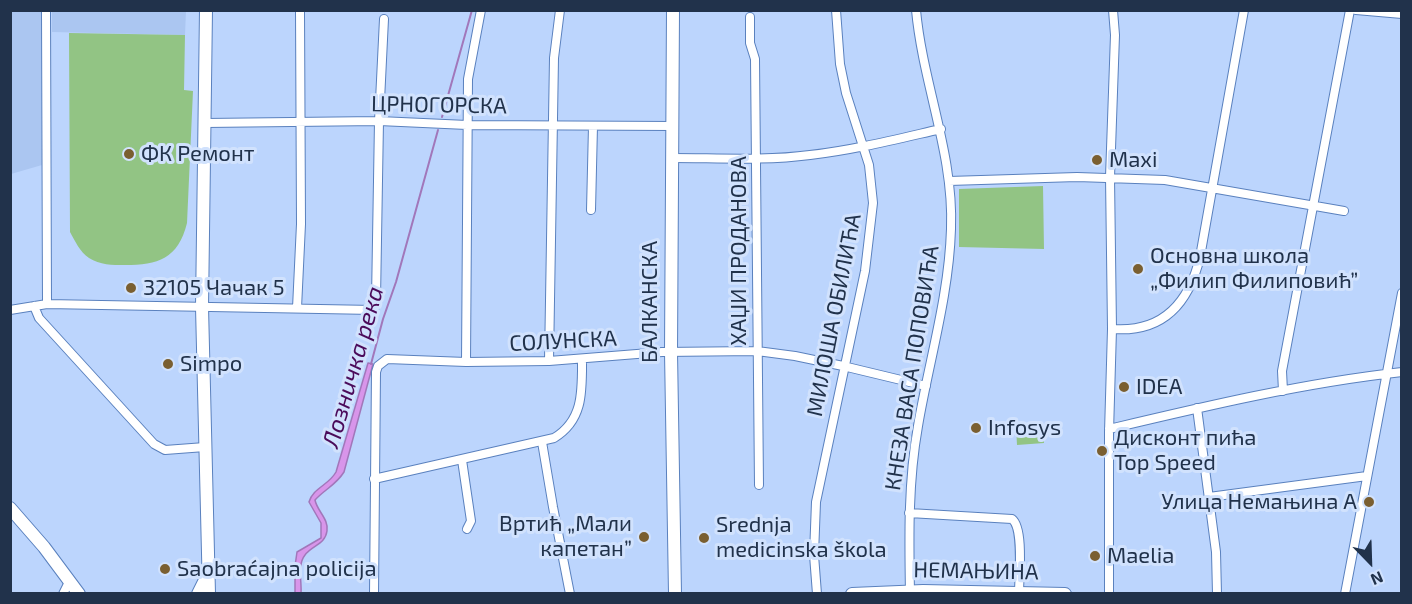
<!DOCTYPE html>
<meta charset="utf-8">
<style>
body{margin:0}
#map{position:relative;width:1412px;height:604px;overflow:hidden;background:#bcd5fd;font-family:"Exo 2",sans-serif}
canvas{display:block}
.frame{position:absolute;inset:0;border:12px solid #21324b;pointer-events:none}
.north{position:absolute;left:1340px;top:532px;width:60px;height:60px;-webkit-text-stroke:4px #d1e2fd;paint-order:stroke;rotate:157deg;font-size:16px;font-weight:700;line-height:24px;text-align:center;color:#21324b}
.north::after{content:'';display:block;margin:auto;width:21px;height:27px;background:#21324b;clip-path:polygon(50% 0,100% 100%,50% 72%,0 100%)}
</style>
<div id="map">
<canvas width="1412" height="604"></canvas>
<div class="frame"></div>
<div class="north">N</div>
</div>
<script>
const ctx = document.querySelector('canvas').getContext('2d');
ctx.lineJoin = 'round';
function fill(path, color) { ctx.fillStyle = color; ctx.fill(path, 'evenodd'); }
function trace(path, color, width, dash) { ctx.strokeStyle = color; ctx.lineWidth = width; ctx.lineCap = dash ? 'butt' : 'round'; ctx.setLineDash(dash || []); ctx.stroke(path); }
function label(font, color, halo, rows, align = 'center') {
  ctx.font = font + ' "Exo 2",sans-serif'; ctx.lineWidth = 6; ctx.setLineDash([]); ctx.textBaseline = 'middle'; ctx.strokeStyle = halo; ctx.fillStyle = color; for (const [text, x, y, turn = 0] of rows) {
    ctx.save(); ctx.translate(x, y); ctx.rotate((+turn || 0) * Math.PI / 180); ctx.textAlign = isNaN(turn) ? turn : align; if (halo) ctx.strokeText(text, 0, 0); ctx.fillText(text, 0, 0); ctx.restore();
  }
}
fill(new Path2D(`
 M10 11H41L42 165 11 174Z
 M52 11H186L185 35 52 32Z`), '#abc6f1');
fill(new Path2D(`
 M69 33 185 35 184 90 193 91 187 223C178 259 158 265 125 265 112 265 100 265 89 258 80 252 75 241 70 232Z
 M1043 186 1044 249 959 247V189Z
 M1043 424 1044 443 1017 445 1016 426Z`), '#92c484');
const water = new Path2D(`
 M368 363 373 364 344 472C336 485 325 489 315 500 317 511 329 519 327 531 325 545 312 545 305 555 297 565 302 582 301 593H295V566L297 552 321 538V523L309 502C313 488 329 485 336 472Z`);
fill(water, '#d895ea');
trace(water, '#a177ba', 1.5);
trace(new Path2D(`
 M442 117 472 10
 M371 364 383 319 396 282 438 130`), '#a177ba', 2);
const street = new Path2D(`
 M46 10 47 304
 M1356 10 1402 14
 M750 17V43L755 59 759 485
 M205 123 379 121 467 125 673 126
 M672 158C718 158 765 161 810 155 854 150 897 139 941 129
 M949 181 1077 177 1165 180 1344 211
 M591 210 593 126
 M34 306 39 318 154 444 165 450 205 447
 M297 308 301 224 300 10
 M10 310 47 304 374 310 376 299 379 121 384 19
 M1112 329C1163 333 1189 303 1200 257L1244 10
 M549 361 554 58 560 10
 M466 362 468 79 481 10
 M1283 391 1282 371 1350 10
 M1197 408 1216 552 1217 594
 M1109 429C1206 406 1303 383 1402 372
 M542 442 553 507 570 594
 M462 460 471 521 467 529
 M374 479 554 438C584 420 582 390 582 359
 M1209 497 1367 476
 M909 513 1012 519C1024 528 1019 577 1019 594
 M63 594 70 580
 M374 594 376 372 378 366 387 359 466 362 549 361 662 352 757 351 795 356 843 366 926 386
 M817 594 814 555 816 502 865 271 873 203 869 165 846 93 840 64 836 10
 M910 594C909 537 908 482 918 426 929 361 949 296 951 229 954 154 923 85 916 10
 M1109 594V432L1112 329 1110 177 1115 35 1113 10
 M1345 594 1402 293`);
const secondary = new Path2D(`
 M206 10 202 307 209 594
 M673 10 671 352 675 594
 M10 508 44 547 79 594
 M198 594 207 576
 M852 594 923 591 1065 594`);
trace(street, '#5a81be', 10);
trace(secondary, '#5a81be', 14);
trace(street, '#fff', 8);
trace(secondary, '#fff', 12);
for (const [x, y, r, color] of [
 [129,154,6,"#7a5f31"],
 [1097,160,6,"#7a5f31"],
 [1138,269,6,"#7a5f31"],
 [131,288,6,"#7a5f31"],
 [168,364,6,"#7a5f31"],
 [1124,387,6,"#7a5f31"],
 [976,428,6,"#7a5f31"],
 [1102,451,6,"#7a5f31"],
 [1369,502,6,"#7a5f31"],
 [644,537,6,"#7a5f31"],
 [704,538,6,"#7a5f31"],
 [1095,556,6,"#7a5f31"],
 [165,569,6,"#7a5f31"]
]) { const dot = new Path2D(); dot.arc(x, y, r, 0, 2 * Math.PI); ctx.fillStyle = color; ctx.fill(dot); trace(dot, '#d1e2fd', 2); }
label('22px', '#21324b', '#d1e2fd', [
 ["ЦРНОГОРСКА",439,105,1],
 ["ХАЏИ ПРОДАНОВА",739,251,-90],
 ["БАЛКАНСКА",650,302,-90],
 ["МИЛОША ОБИЛИЋА",834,315,-79],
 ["СОЛУНСКА",563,341,-3],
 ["КНЕЗА ВАСА ПОПОВИЋА",912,368,-81],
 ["НЕМАЊИНА",976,571,1]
]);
label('22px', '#21324b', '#d1e2fd', [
 ["ФК Ремонт",141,154],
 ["Maxi",1109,160],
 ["Основна школа",1150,256],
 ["„Филип Филиповић”",1150,281],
 ["32105 Чачак 5",143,288],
 ["Simpo",180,364],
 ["IDEA",1136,387],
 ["Infosys",988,428],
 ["Дисконт пића",1114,438],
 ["Top Speed",1114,463],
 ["Улица Немањина А",1357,502,"right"],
 ["Вртић „Мали",632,524,"right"],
 ["капетан”",632,549,"right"],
 ["Srednja",716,525],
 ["medicinska škola",716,550],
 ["Maelia",1107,556],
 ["Saobraćajna policija",177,569]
], 'left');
label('italic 24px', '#4b0b5a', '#d1e2fd', [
 ["Лозничка река",353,367,-74]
]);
</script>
